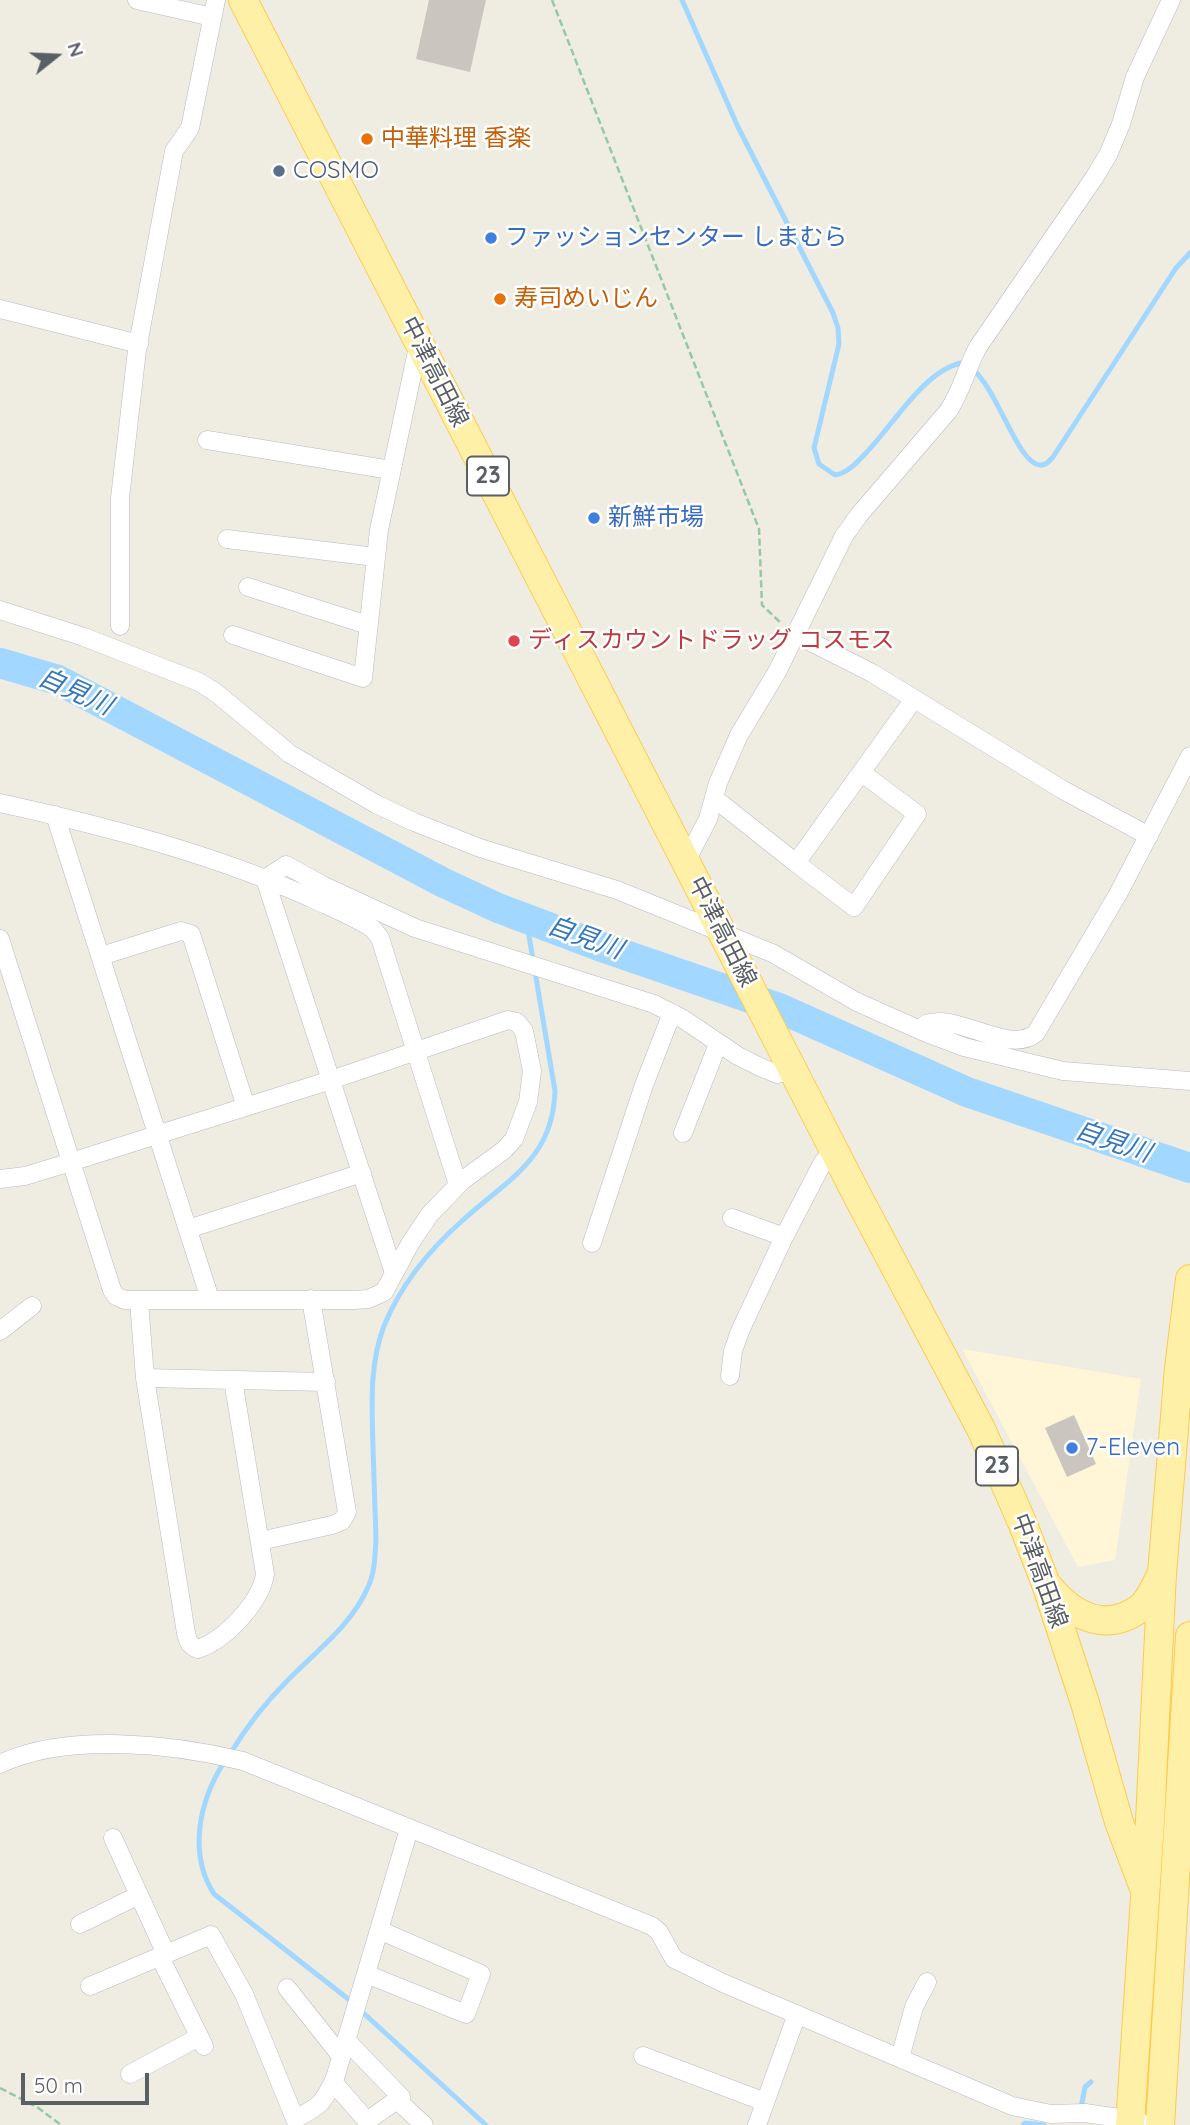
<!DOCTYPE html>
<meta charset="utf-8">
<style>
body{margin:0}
#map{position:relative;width:1190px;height:2125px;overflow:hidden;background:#efece2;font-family:Quicksand,sans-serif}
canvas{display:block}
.north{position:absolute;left:21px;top:21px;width:70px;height:70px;-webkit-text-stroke:5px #fff;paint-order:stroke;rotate:72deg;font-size:19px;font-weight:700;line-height:28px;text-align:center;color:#5a5f64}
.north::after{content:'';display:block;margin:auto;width:24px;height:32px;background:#5a5f64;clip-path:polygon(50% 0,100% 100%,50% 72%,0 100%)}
.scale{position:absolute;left:21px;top:2073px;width:128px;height:32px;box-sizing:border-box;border:4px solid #5a5f64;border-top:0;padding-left:9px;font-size:21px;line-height:24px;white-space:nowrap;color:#5a5f64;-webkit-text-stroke:5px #fff;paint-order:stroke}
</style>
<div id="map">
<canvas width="1190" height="2125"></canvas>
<div class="north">N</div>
<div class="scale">50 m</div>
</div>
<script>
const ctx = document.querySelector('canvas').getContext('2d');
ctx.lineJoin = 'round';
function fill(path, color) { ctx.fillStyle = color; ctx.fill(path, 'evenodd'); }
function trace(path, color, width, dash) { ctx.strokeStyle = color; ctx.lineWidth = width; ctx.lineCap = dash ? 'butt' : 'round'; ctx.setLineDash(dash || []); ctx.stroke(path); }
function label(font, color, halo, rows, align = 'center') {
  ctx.font = font + ' Quicksand,"Noto Sans JP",sans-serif'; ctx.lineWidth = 5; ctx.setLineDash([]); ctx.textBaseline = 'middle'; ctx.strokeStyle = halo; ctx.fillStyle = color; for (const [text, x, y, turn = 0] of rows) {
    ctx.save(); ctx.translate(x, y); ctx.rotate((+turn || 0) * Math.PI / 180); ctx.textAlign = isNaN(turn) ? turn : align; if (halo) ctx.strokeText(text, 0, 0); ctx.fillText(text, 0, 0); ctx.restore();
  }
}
fill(new Path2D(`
 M962 1349 1141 1379 1115 1560 1078 1567Z`), '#fff5d7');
trace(new Path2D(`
 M682 0 738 127 833 313 838 328 839 344 814 448 819 464 835 475C848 473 857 462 866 453 893 425 924 371 961 363 994 370 1014 463 1040 465 1046 466 1049 461 1053 457L1176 268 1190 253
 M230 1754C245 1729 266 1702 287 1681 315 1652 352 1625 368 1587 375 1572 375 1555 376 1539 375 1509 374 1478 373 1448 372 1407 369 1365 384 1326 401 1284 429 1250 463 1220 508 1179 553 1159 555 1091L526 918
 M224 1762C199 1802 188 1853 214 1894L347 1998 486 2125
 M1081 2108 1085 2087 1091 2082
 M1023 2125 1025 2123 1044 2125`), '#a2d7ff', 5);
trace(new Path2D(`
 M0 663 58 680 444 883 498 908 599 946 779 1008 967 1092 1190 1168`), '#a2d7ff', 30);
fill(new Path2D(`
 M429 0H486L470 72 416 59Z
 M1074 1415 1096 1464 1067 1477 1045 1428Z`), '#cac6bf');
const minor = new Path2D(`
 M137 0 212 17
 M0 309 139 344
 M207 440 391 470
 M227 539 375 557
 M248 587 368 625
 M0 610 84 637 199 682 215 692 290 754 376 804 414 822 480 848 617 890 772 953 857 1002 922 1031 964 1047 1063 1071 1190 1081
 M120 626V498L137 350 174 151 190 128 216 0
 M795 634 872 673 1063 790 1149 836
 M233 635 363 678 379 530 419 342
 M714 798 796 863 914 699
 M0 803C105 826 213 854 311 898 332 908 354 916 373 929L380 938 458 1185
 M55 815 210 1299
 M686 861 708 819 718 783 739 735 777 672 844 536 859 515 949 410C962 390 967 367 978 347L1094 178 1108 155 1121 124 1135 77 1171 0
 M796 863 854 907 917 814 862 773
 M0 939 112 1290 116 1296 125 1300H354L368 1299 384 1292 411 1242 430 1214 463 1180 504 1150 514 1139 528 1102 532 1071 524 1031 517 1022 508 1020 331 1080 71 1162 25 1176 0 1179
 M101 956 181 931 191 934 246 1107
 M922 1031 926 1024C957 1012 1009 1056 1036 1033L1118 894 1190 756
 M683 1133 718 1044
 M732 1218 784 1237
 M188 1229 362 1173
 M592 1243 644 1085 672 1013
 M394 1273 265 879 286 865 324 886 415 928 654 1004 683 1019 738 1056 760 1067 777 1074 793 1070
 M139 1301 145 1378 186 1633C188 1642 190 1646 198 1649 225 1640 261 1602 265 1574L233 1380
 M0 1331 32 1306
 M730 1376 733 1351 740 1331 784 1237 823 1162 834 1150
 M145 1378 326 1382
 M260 1541 332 1525 342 1521 347 1512 311 1299
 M0 1764C66 1732 174 1744 243 1761L652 1926 659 1932 674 1959 723 1983 1012 2106 1051 2114 1085 2113 1139 2121
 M113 1838 166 1954
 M80 1924 139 1895
 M160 1957 204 2046
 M366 1974 466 2014 481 1974 379 1930
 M90 1986 211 1935 244 1994 295 2119C320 2106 323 2104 335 2078L409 1829
 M287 1988 341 2056
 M643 2056 765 2102
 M900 2058 914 2007 927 1982
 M130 2074 199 2037
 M333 2082 367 2121 401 2097 346 2040
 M397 2100 424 2125
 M757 2125 797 2014`);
const primary = new Path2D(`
 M243 0 858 1197 981 1429 1022 1522 1046 1584 1085 1703 1119 1822 1144 1888
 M1048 1586C1071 1614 1104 1634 1139 1609 1149 1602 1155 1587 1160 1577
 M1130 2125 1150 1821 1162 1573 1179 1368 1190 1279
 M1160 2125 1190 1636`);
trace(minor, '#b7bbc0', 19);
trace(primary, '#feca4b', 30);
trace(new Path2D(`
 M552 0 759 529 762 605 782 624
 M0 2088 37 2107 61 2125`), '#94caa3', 2.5, [7, 3.5]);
trace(minor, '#fff', 18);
trace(primary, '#fff0a7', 28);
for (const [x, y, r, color] of [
 [367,139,7,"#e8710a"],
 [279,171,7,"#5c6f8a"],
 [491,238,7,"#3f7fe0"],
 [500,299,7,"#e8710a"],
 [594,518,7,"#3f7fe0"],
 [514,641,7,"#e0444e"],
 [1072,1448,7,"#3f7fe0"]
]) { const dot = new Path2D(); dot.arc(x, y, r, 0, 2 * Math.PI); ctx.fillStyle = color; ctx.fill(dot); trace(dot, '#fff', 2.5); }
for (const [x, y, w] of [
 [488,476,42],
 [997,1466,42]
]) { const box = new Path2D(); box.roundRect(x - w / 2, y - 19.5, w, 39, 5); ctx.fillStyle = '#fff'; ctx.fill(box); trace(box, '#5a5f64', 2); }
label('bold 23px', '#5a5f64', null, [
 ["23",488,476],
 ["23",997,1466]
]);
label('24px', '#c56008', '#fff', [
 ["中華料理 香楽",381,139],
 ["寿司めいじん",514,299]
], 'left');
label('24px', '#4e5e75', '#fff', [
 ["COSMO",293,171]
], 'left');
label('24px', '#366cbe', '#fff', [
 ["ファッションセンター しまむら",505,238],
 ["新鮮市場",608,518],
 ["7-Eleven",1086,1448]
], 'left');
label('24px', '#5a5f64', '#fff', [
 ["中津高田線",434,372,63],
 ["中津高田線",722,932,63],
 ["中津高田線",1039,1571,70]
]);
label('24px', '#be3a42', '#fff', [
 ["ディスカウントドラッグ コスモス",528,641]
], 'left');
label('italic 26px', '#3578bb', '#fff', [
 ["自見川",75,692,24],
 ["自見川",585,938,20],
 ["自見川",1113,1142,19]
]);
</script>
